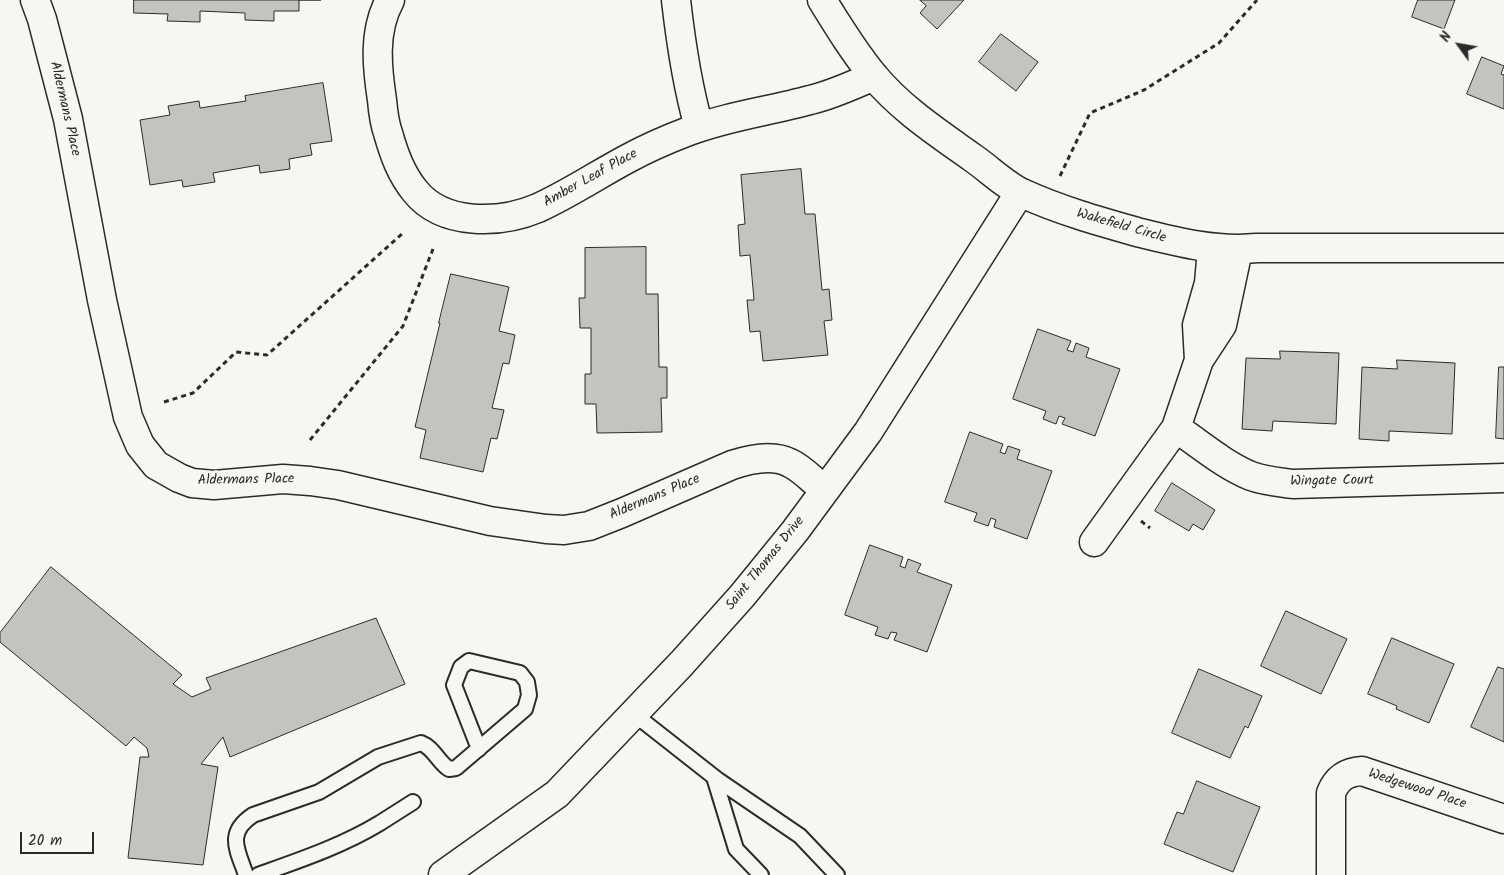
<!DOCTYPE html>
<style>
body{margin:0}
#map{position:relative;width:1504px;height:875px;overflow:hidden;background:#f6f6f2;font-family:Kalam,sans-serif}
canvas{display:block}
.north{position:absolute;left:1434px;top:20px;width:50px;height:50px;-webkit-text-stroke:4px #f6f6f2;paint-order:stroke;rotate:302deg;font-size:14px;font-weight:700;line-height:20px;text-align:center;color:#2b2b2b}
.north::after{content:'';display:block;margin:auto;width:18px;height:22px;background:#2b2b2b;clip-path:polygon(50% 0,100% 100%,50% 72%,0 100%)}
.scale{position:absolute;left:20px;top:832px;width:74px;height:22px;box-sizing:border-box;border:2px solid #2b2b2b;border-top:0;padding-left:6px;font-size:15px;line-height:18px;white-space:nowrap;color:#2b2b2b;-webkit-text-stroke:4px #f6f6f2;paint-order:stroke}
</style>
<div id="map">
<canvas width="1504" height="875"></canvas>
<div class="north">N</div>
<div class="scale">20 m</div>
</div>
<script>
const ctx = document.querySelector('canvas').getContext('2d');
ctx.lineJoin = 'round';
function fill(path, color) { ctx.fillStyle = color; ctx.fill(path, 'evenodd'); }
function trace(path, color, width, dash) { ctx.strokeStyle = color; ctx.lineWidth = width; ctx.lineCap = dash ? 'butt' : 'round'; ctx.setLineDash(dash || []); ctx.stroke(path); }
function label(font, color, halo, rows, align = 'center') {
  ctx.font = font + ' Kalam,sans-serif'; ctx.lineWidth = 5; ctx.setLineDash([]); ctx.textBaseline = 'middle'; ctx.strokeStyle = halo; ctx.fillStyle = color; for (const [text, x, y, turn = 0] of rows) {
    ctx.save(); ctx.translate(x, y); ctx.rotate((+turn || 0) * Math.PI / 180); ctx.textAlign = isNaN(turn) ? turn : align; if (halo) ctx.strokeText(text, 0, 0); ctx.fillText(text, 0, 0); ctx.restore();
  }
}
const building = new Path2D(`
 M134 0H321H299V11H274V21L245 20V13L200 11V22L167 21 168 14 134 13Z
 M920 0H964L937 29 920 13 926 6Z
 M1418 0H1455L1444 29 1412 17Z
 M1001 34 1038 62 1016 91 979 62Z
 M1482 57 1504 66 1501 74 1504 75V109L1467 94Z
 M323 83 332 141 310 144 312 155 289 159 290 169 260 173 259 165 213 173 215 182 183 187 182 180 150 185 140 120 170 115 168 106 199 101 200 108 246 101 245 96Z
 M801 169 805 214H815L822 290 829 289 832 320 824 321 828 355 763 361 760 331 750 332 747 300H754L750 255 740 256 738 225 745 224 741 175Z
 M646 247V294H658L659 367H667V398H661L662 432 597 433 596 404H585V374H591V328H580L579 298H585V248Z
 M451 274 509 287 499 331 515 335 509 364 503 363 492 408 504 410 497 439 491 438 483 472 420 458 426 430 415 427 440 323H439Z
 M1038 329 1071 341 1067 350 1073 352 1076 343 1089 348 1086 357 1120 369 1095 436 1062 424 1065 418 1059 416 1056 424 1043 419 1046 411 1013 399Z
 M1280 351 1339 353 1336 424 1273 421 1272 431 1242 429 1246 358 1280 359Z
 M1397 360 1455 363 1452 434 1389 431V441L1359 439 1362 367 1397 369Z
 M1499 367H1504V439L1496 438Z
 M970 432 1003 444 1000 452 1005 454 1008 446 1020 450 1017 459 1052 471 1027 539 994 527 996 520 991 518 988 526 974 521 977 513 945 502Z
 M1172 483 1215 510 1203 530 1193 524 1189 531 1155 511Z
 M870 545 903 557 900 566 905 568 908 559 921 564 917 572 952 585 927 652 894 640 897 633 891 632 888 639 875 635 878 627 845 615Z
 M51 567 182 675 173 684 192 697 211 689 206 678 376 618 405 684 230 757 223 737 201 764 218 767 203 865 128 858 140 757H149L147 748 134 737 126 746 0 642V633Z
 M1286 611 1347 639 1321 694 1261 666Z
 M1392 638 1454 664 1429 723 1396 709 1397 706 1368 694Z
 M1498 667 1504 669V742L1471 727Z
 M1199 669 1262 696 1248 728 1245 726 1230 758 1172 733Z
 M1197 781 1260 807 1233 872 1164 844 1177 812 1183 814Z`);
fill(building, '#c3c3c0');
trace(building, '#2b2b2b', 1);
const service = new Path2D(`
 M634 714 718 780 800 836 837 875
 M714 777 736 849 761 875
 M246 875C237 849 226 833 253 815L319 792 378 757 421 743C434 748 438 762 449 769L456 768 525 709 529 695 527 682 520 673 469 661 461 667 454 685 479 749
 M258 875C300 860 342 846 380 823 391 816 402 809 413 802`);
const minor = new Path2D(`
 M35 0 42 19 68 119 102 300 128 417 140 445 156 465 179 478 192 483 214 485 283 479 310 481 338 485 490 521 546 529 564 530 589 526 622 513 732 465C750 459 773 454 790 463 803 469 814 482 825 490
 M390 0C373 31 377 67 382 100 383 111 384 122 388 133 394 154 401 174 415 191 443 226 500 224 538 208 569 194 597 175 627 159 647 148 668 139 689 131 728 116 770 111 810 100 832 95 853 85 874 76
 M676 0C681 44 687 85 699 127
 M822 0C838 26 854 52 873 75 901 109 938 133 973 158 989 169 1005 185 1022 193 1059 210 1098 221 1137 232 1177 242 1215 252 1257 248H1504
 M1199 360 1197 325 1209 283 1212 249
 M1176 428C1200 444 1224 465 1251 476 1264 481 1279 482 1293 484L1504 478
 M1094 542 1176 428 1199 360 1222 325 1238 250
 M443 875 557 794 682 663 742 596 795 531 868 432 1020 192
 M1331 875V793C1337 778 1346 772 1362 771L1504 819`);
trace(service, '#2b2b2b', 18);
trace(minor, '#2b2b2b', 31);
trace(new Path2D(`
 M1060 176 1090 113 1144 90 1219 43 1257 0
 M164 402 193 393 236 352 267 355 403 233
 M310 440 403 326 433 249
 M1141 521 1150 528`), '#2b2b2b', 3, [5, 4]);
trace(service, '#f6f6f2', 14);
trace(minor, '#f6f6f2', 28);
label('14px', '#2b2b2b', '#f6f6f2', [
 ["Aldermans Place",64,109,77],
 ["Amber Leaf Place",591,179,-29],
 ["Wakefield Circle",1121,227,16],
 ["Aldermans Place",246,481,-1],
 ["Wingate Court",1332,482,-1],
 ["Aldermans Place",655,498,-23],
 ["Saint Thomas Drive",766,564,-51],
 ["Wedgewood Place",1417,790,18]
]);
</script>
